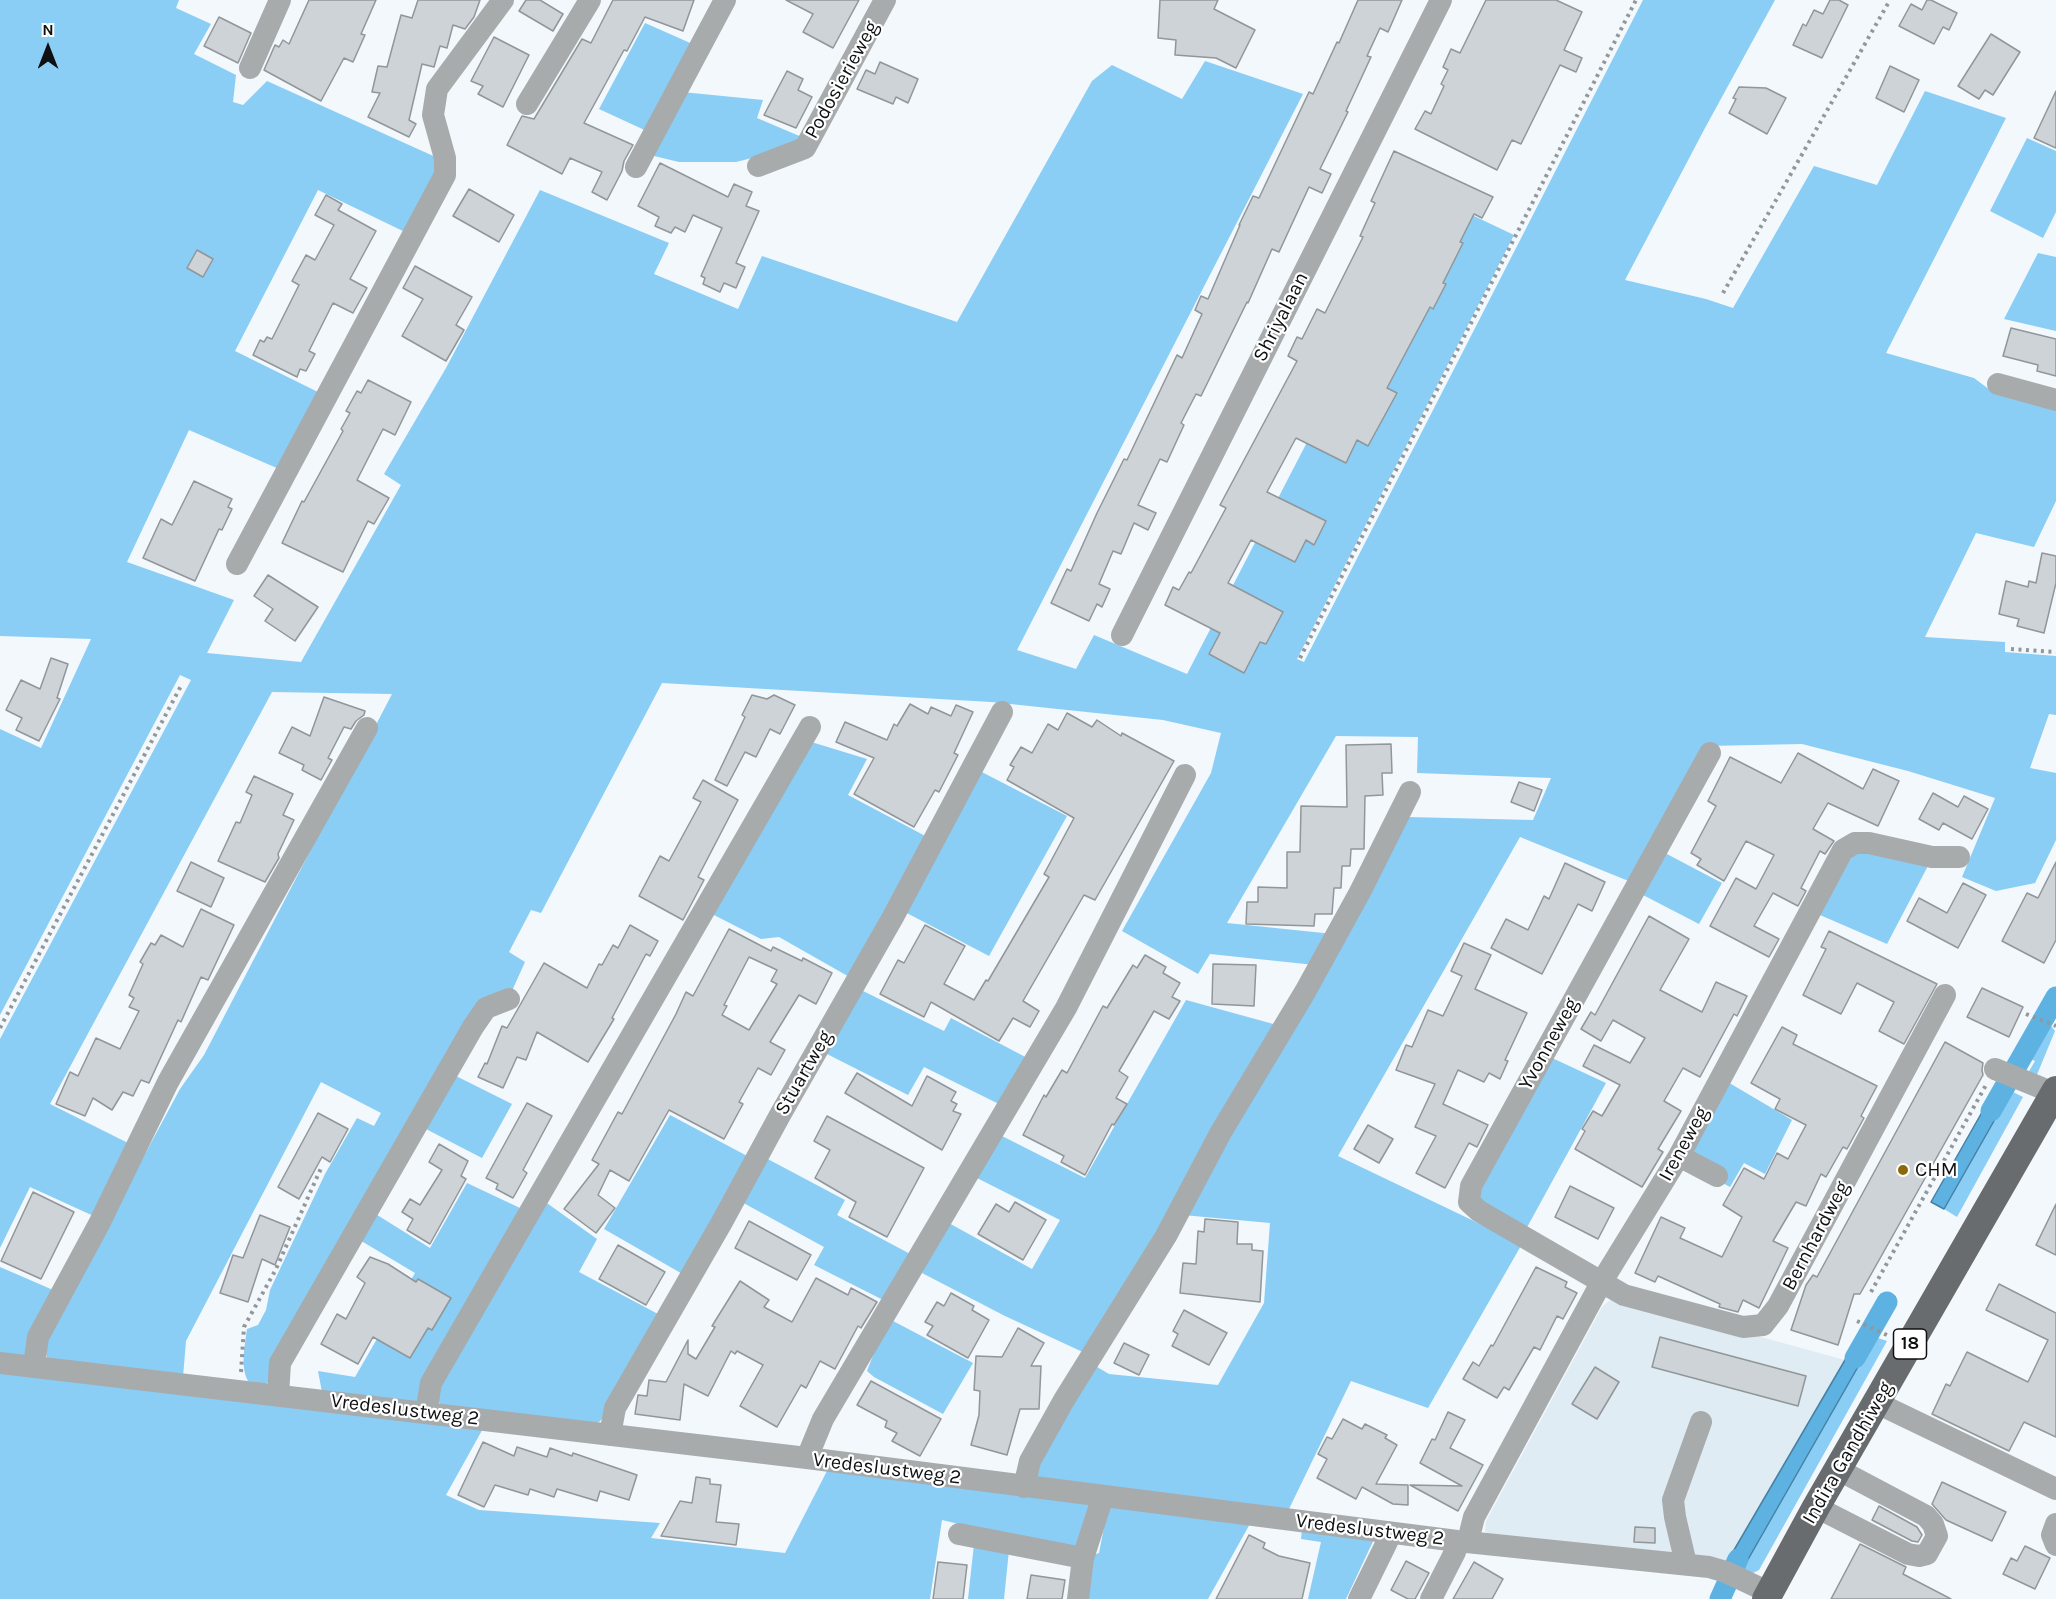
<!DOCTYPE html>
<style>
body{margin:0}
#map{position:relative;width:2056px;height:1599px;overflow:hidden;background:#f2f8fc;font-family:Karla,sans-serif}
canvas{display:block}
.north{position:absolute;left:18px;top:18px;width:60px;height:60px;-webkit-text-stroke:4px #fff;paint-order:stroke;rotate:0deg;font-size:16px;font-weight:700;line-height:24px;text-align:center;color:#0e1011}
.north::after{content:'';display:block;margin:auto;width:21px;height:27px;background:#0e1011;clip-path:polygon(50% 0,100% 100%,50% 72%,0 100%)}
</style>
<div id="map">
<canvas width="2056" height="1599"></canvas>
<div class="north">N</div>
</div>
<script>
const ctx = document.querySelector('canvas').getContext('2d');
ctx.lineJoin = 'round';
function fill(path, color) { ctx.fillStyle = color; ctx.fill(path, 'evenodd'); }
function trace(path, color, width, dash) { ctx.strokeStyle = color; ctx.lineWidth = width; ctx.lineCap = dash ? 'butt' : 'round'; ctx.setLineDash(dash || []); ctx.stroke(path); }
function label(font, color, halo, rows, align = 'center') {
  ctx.font = font + ' Karla,sans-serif'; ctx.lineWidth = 4.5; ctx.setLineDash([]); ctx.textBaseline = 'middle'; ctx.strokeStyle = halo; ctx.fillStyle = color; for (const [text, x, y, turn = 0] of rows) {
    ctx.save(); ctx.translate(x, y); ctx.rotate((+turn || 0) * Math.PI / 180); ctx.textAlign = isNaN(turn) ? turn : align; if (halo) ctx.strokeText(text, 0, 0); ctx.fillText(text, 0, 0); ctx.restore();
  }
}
fill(new Path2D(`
 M1611 1299H1622L1845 1360 1727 1562 1491 1536 1485 1531 1486 1521 1602 1307Z`), '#e0ecf4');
fill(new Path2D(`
 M0 0H179L176 8 211 24 194 54 236 75 233 102 243 105 267 81 440 159V169L407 233 318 190 235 351 320 393 279 469 189 430 127 562 234 600 207 653 301 662 401 485 384 474 446 368 540 190 669 243 654 274 738 309 762 256 957 322 1092 81 1112 65 1182 99 1205 61 1303 94 1017 650 1076 669 1094 635 1187 674 1434 197 1514 235 1297 659 1304 662 1643 0H1775L1705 128 1625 280 1706 299 1733 308 1814 166 1877 185 1925 91 2006 118 1886 353 1974 378 1994 393 2056 408V501L2034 547 1976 533 1925 637 2005 642V652L2056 656V715L2049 714 2030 768 2056 773V840L2035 883 1996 891 1962 877 1995 798 1908 771 1802 744 1706 746 1631 882 1520 837 1338 1156 1522 1244 1428 1408 1351 1381 1288 1511 1037 1480 1032 1473 1092 1364 1109 1374 1218 1385 1264 1303 1270 1223 1183 1215 1407 817 1533 820 1551 778 1417 773 1418 737 1336 736 1227 923 1333 934 1315 965 1210 954 1198 974 1122 931 1211 773 1221 733 1163 720 991 702 662 683 541 913 531 910 509 952 525 962 511 993 484 1000 272 1380 263 1385 248 1381C240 1367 245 1345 247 1329L258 1325 266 1310 270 1290 325 1174 357 1118 374 1126 381 1113 321 1082 186 1341 183 1377 47 1359 45 1340 180 1089 204 1055 392 694 272 692 50 1104 136 1147 98 1218 30 1187 0 1248V1039L191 680 180 675 0 1015V729L41 748 91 639 0 636Z
 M645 23 697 46 651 133 599 109Z
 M682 92 763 100 757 118 804 138 800 146 736 162H679L650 155Z
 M2027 138 2056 151V212L2043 238 1990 211Z
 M2038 253 2056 257V331L2004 319Z
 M808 741 867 759 848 795 931 839 853 979 779 937 761 939 710 913Z
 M976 769 1067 816 989 956 901 910Z
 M1857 847 1930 862 1887 944 1820 915Z
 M1665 853 1722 883 1699 924 1643 895Z
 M859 989 944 1031 951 1018 1033 1061 1005 1107 924 1067 908 1095 823 1052Z
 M1186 1000 1277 1025 1087 1354 1005 1316 922 1273 947 1222 1032 1269 1060 1220 975 1177 1002 1136 1085 1178Z
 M2048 1026 2052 1027 2055 1031 2036 1077 2028 1073 2035 1061 2030 1059Z
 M1550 1057 1606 1083 1525 1231 1482 1207 1477 1187Z
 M454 1075 512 1104 482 1158 424 1128Z
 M1726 1081 1792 1120 1765 1174 1744 1163 1730 1187 1682 1161Z
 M2011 1091 2023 1097 1957 1217 1944 1209Z
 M670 1115 751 1158 686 1276 604 1229Z
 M762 1156 845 1200 837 1215 914 1256 889 1303 814 1265 824 1247 738 1200Z
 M467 1183 520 1208 420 1398 414 1405 322 1392 318 1371 355 1377 415 1273 358 1239 374 1213 430 1248Z
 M544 1201 597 1239 579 1272 658 1314 604 1417 599 1422 591 1423 445 1408 439 1403 438 1381Z
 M0 1267 60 1293 30 1357H0Z
 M893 1321 973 1363 943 1414 874 1377 867 1371 874 1353Z
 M1875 1337 1887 1341 1759 1570 1753 1573 1742 1570Z
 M0 1370 485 1425 446 1495 479 1510 660 1523 651 1538 785 1553 828 1469 1096 1503 1079 1547 993 1532 942 1520 930 1599H0Z
 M1113 1504 1251 1522 1208 1599H1080L1084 1558 1099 1553 1107 1512Z
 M1302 1529 1375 1537 1346 1599H1308L1321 1542 1301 1539Z
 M974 1544 1009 1550 1004 1599H968Z`), '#8acdf5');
const water = new Path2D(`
 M2035 1022 2048 1026 2030 1059 2016 1054Z
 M1998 1084 2011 1091 1944 1209 1931 1202Z
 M1879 1297 1893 1303 1882 1326 1868 1319Z
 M1864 1332 1875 1337 1742 1570 1727 1562 1845 1360Z`);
fill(water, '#5eb2e1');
trace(water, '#4681a3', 1.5);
trace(new Path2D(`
 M1991 1111 2056 997
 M1855 1358 1887 1302
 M1720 1599 1738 1559`), '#5eb2e1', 21);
const building = new Path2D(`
 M309 0H376L361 34 365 35 353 62 344 58 321 101 264 70 275 45 279 47 283 40 289 44Z
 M418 0H480L474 17 465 29 453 25 447 48 440 46 434 67 422 64 409 120 416 124 409 137 368 117 380 93 372 92 378 66 387 67 401 15 412 18Z
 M526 0H540L563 14 553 31 519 11Z
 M613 0H694L683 31 645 17 627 51 624 50 584 123 633 145 624 161 622 171 607 200 592 192 602 172 570 158 562 174 507 145 522 116 534 119 582 39 591 43Z
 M786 0H859L833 48 803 32 813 14Z
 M1160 0H1218L1214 9 1255 30 1236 68 1216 58 1175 55 1176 40 1158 38Z
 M1358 0H1402L1388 32 1380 28 1367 56 1371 57 1346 111 1348 112 1320 169 1331 174 1322 193 1309 187 1279 252 1272 249 1248 303 1247 302 1201 396 1196 394 1181 423 1184 425 1167 462 1160 459 1138 505 1156 513 1148 530 1134 523 1121 554 1113 551 1099 584 1110 589 1102 607 1097 604 1089 621 1051 603 1067 569 1071 571 1097 513 1124 459 1127 460 1177 355 1182 358 1202 314 1195 310 1201 296 1208 299 1240 225H1239L1253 196 1259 198 1309 92 1313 94 1337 42 1339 43Z
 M1486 0H1556L1582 12 1564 50 1582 58 1576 72 1560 65 1521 144 1512 140 1497 170 1415 129 1425 111 1431 114 1444 86 1441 84 1448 70 1443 67 1451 49 1460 53Z
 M1830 0H1839L1848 5 1822 58 1793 45 1803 24 1806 26 1814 10 1823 14Z
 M1927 0H1931L1957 13 1949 30 1943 27 1934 44 1899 26 1911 4 1922 10Z
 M219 17 251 33 238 63 204 46Z
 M1991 34 2020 52 1993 95 1985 90 1979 99 1958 86Z
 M494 37 529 55 503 107 478 94 483 86 471 81Z
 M880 62 918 79 908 103 896 97 893 104 857 89 866 70 875 74Z
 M1890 66 1919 80 1904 112 1876 98Z
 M787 71 803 79 798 90 812 97 796 128 764 115Z
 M1739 87 1766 88 1786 98 1767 134 1729 113 1736 99 1733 98Z
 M2056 91V148L2034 138Z
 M1394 151 1493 197 1482 218 1474 214 1460 242 1463 243 1443 283 1446 284 1433 309 1430 307 1387 388 1397 393 1368 446 1357 440 1346 463 1296 438 1275 477 1267 492 1326 521 1314 545 1306 540 1295 562 1251 540 1228 583 1283 612 1266 644 1260 642 1244 673 1209 654 1220 633 1165 605 1173 587 1179 590 1189 572 1191 573 1226 508 1220 505 1297 361 1288 356 1297 337 1302 339 1317 309 1325 313 1363 237 1360 236 1375 203 1371 201Z
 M660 163 728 197 734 184 752 192 746 206 759 211 736 263 745 267 736 288 724 283 720 292 703 284 705 278 701 276 722 228 693 215 685 232 675 227 671 233 655 226 659 217 638 206Z
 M469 189 514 215 499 242 453 216Z
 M326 195 342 204 338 210 376 231 350 279 367 288 353 313 333 303 309 351 315 354 306 371 300 369 297 377 253 355 260 340 264 342 267 337 272 339 299 285 292 281 306 255 315 260 334 225 315 215Z
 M197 250 213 259 203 277 187 268Z
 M415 266 472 297 456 325 464 330 446 361 402 336 423 299 403 288Z
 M2011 328 2056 339V376L2037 371 2038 365 2003 356Z
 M368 380 411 402 395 435 383 429 357 480 389 498 374 524 368 521 343 572 282 543 302 501 304 502 343 431 341 429 350 413 346 411 357 391 361 393Z
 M194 481 232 499 228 507 232 509 222 530 219 529 195 581 143 558 161 519 172 525Z
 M2042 553 2056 556V583L2044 633 2017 626 2019 619 1999 614 2006 581 2028 587 2029 581 2036 583Z
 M268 575 318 607 295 641 265 621 273 609 254 596Z
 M51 658 68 664 57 698 60 699 39 741 16 730 22 718 6 710 21 680 40 689Z
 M752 695 767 699 774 695 795 705 780 734 770 729 756 757 745 752 727 786 715 780 745 717 742 715Z
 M324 697 365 711 364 715 356 721 351 729 344 727 328 758 332 760 321 780 302 770 304 765 279 753 292 727 310 736Z
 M910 704 928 714 931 707 951 716 956 705 973 712 954 753 958 755 939 792 935 790 914 827 854 794 874 758 836 742 845 722 887 740 894 724 897 726Z
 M1067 713 1092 727 1097 720 1121 736 1122 733 1174 761 1095 900 1084 895 1023 1001 1039 1011 1030 1027 1013 1018 999 1041 931 1002 924 1017 880 994 898 960 904 963 925 925 965 946 944 984 974 1000 986 980 988 981 1049 877 1044 874 1074 818 1007 780 1014 767 1010 765 1021 747 1032 753 1048 724 1058 730Z
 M1391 744 1392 773H1382L1383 795 1365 796 1364 849H1351L1350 866H1342L1341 888H1334L1332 914H1315L1314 926 1246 924 1247 902H1258V887L1287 888V852H1300L1301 806 1347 807 1346 745Z
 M1798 753 1863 789 1873 769 1899 781 1878 826 1828 803 1813 829 1834 841 1825 854 1820 851 1801 888 1806 891 1798 906 1773 893 1754 926 1779 939 1769 957 1710 926 1736 878 1756 889 1774 855 1746 841 1724 881 1697 865 1701 859 1691 853 1716 806 1708 801 1730 757 1781 783Z
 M254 776 293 794 283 815 294 820 278 854 279 858 265 882 218 861 236 822 240 823 252 795 246 792Z
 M703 780 738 800 698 877 704 880 683 920 639 896 660 856 669 861 701 802 693 798Z
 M1519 782 1542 790 1534 811 1511 802Z
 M1933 793 1958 807 1964 796 1988 809 1972 839 1943 823 1939 830 1919 819Z
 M191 862 224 878 211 907 177 891Z
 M2056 862V940L2044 963 2002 941 2027 893 2038 898Z
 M1565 863 1605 882 1592 911 1578 904 1542 974 1491 948 1506 919 1528 930 1544 896 1549 899Z
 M1963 883 1986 895 1958 948 1907 921 1919 898 1947 913Z
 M201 909 234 925 208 980 201 977 181 1022 178 1020 149 1083 141 1080 133 1096 123 1092 112 1110 93 1098 85 1116 56 1104 70 1072 78 1076 96 1038 120 1049 139 1011 129 1007 134 998 129 995 143 964 140 962 151 943 155 945 161 935 183 947Z
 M1649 916 1689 939 1660 990 1702 1012 1716 982 1747 996 1737 1016 1734 1014 1700 1077 1683 1068 1664 1101 1681 1111 1658 1149 1663 1152 1642 1187 1575 1149 1585 1131 1582 1129 1593 1111 1602 1116 1620 1085 1583 1066 1594 1045 1630 1063 1645 1038 1613 1020 1601 1041 1581 1029 1591 1012 1595 1015Z
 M630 925 658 941 650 956 646 954 612 1018 614 1019 588 1062 537 1032 526 1060 517 1057 503 1088 478 1077 485 1063 487 1064 502 1026 507 1028 544 963 587 988 599 964 602 965 613 945 618 948Z
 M729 929 771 951 773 947 802 961 803 958 832 973 816 1004 799 995 770 1042 785 1050 771 1075 758 1068 739 1102 743 1104 724 1139 669 1110 629 1181 610 1170 598 1195 615 1208 596 1233 564 1209 599 1164 592 1160 618 1112 622 1114 676 1014 686 992 693 996ZM749 957 777 970 771 981 777 984 749 1030 722 1015 727 1006 724 1005Z
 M1829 931 1937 984 1904 1044 1879 1031 1894 1002 1857 983 1841 1014 1803 995 1826 949 1821 947Z
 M1464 943 1491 955 1475 989 1527 1013 1505 1060 1508 1061 1500 1079 1489 1073 1484 1082 1458 1070 1443 1104 1488 1125 1477 1147 1469 1143 1445 1188 1416 1173 1436 1136 1415 1127 1435 1084 1396 1070 1406 1045 1412 1047 1428 1010 1443 1016 1462 976 1451 971Z
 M1145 955 1166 967 1163 973 1180 983 1172 997 1180 1001 1169 1019 1154 1011 1119 1071 1128 1077 1116 1098 1127 1104 1114 1125 1112 1124 1085 1175 1061 1162 1064 1156 1023 1135 1044 1095 1046 1097 1062 1070 1067 1073 1103 1006 1107 1008 1133 965 1137 968Z
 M1213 964 1256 965 1254 1006 1212 1004Z
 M1982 988 2023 1007 2009 1037 1967 1017Z
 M1782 1027 1797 1035 1793 1044 1877 1086 1861 1116 1864 1118 1847 1149 1843 1147 1826 1177 1821 1174 1806 1206 1796 1202 1773 1241 1788 1248 1759 1308 1743 1300 1738 1312 1719 1307 1720 1304 1658 1276 1655 1282 1635 1273 1661 1217 1685 1228 1680 1238 1722 1257 1742 1217 1723 1205 1744 1168 1764 1179 1777 1153 1788 1159 1806 1125 1775 1109 1780 1099 1751 1083Z
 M1945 1042 1983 1063 1982 1070 1983 1075 1860 1294H1854L1838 1345 1791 1330 1806 1285 1813 1275 1817 1277Z
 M857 1073 912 1106 927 1076 956 1092 951 1101 957 1104 953 1111 961 1114 942 1150 845 1093Z
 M527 1103 552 1116 523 1170 527 1173 513 1198 496 1189 498 1184 486 1178Z
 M318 1113 348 1129 330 1162 322 1157 299 1199 278 1187Z
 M827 1116 924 1168 887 1237 849 1217 856 1202 815 1178 830 1150 814 1141Z
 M1368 1125 1393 1139 1379 1163 1354 1149Z
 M439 1144 468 1161 461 1176 466 1179 430 1244 407 1230 413 1219 402 1212 410 1199 420 1205 442 1170 429 1162Z
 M1570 1186 1614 1208 1598 1239 1555 1217Z
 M33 1192 74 1212 41 1279 1 1261Z
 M1015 1202 1046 1220 1023 1260 978 1234 996 1204 1009 1212Z
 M2056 1204V1255L2036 1245Z
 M260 1215 290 1227 275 1265 262 1259 248 1302 220 1293 233 1255 243 1258Z
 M1205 1219 1238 1222 1237 1244H1252V1250L1263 1251 1260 1302 1180 1293 1183 1263 1196 1264 1198 1231 1204 1232Z
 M749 1221 811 1255 797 1280 735 1248Z
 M618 1245 665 1272 646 1305 599 1279Z
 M370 1257 388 1264 416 1282 418 1279 451 1298 432 1330 428 1328 410 1358 373 1337 358 1364 321 1344 337 1314 346 1319 365 1283 357 1277Z
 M1536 1267 1567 1282 1565 1287 1577 1293 1563 1319 1557 1316 1540 1350 1534 1347 1509 1390 1504 1387 1497 1398 1463 1379 1473 1362 1479 1366 1491 1345 1493 1346Z
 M816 1278 848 1295 851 1288 877 1302 861 1328 858 1326 835 1369 820 1361 806 1388 801 1385 777 1427 740 1406 763 1365 737 1351 735 1354 731 1351 708 1396 684 1384 680 1420 635 1414 638 1395 647 1396 649 1380 666 1382 688 1340V1354L696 1359 715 1327 712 1326 740 1281 769 1300 764 1307 792 1322Z
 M1999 1284 2056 1313V1437L2024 1422 2009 1451 1932 1414 1946 1384 1950 1386 1967 1352 2028 1382 2048 1340 1986 1310Z
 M951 1293 974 1306 972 1310 989 1320 968 1358 927 1335 933 1326 925 1322 937 1302 944 1306Z
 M1184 1310 1227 1333 1209 1365 1172 1346 1178 1334 1173 1331Z
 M1018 1328 1044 1343 1031 1366H1041L1039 1409H1020L1007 1455 971 1445 979 1415 980 1391 974 1390 976 1356 1002 1357Z
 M1660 1337 1806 1376 1798 1406 1652 1367Z
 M1124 1343 1149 1355 1139 1375 1114 1363Z
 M1595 1367 1619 1382 1597 1419 1572 1404Z
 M871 1381 941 1419 920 1456 892 1441 897 1433 885 1427 887 1421 857 1405Z
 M1448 1412 1465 1420 1450 1448 1483 1465 1458 1511 1410 1485 1462 1486 1420 1463 1432 1439 1435 1440Z
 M1343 1419 1362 1429 1365 1424 1387 1435 1385 1438 1397 1445 1376 1484 1408 1485V1505L1393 1504 1362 1487 1356 1499 1317 1478 1327 1459 1318 1454 1327 1437 1332 1439Z
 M483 1442 514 1456 517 1447 547 1457 550 1448 572 1456 573 1453 637 1475 629 1500 600 1491 597 1501 557 1489 554 1497 530 1489 528 1495 495 1485 484 1507 458 1495Z
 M696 1477 710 1479V1484L721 1485 716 1522 739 1524 736 1545 661 1536 680 1501 692 1503Z
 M1942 1482 2006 1512 1992 1541 1946 1520 1932 1504Z
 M1879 1506 1917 1527 1922 1535 1918 1542 1912 1541 1872 1520Z
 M1635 1527 1655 1528V1543L1634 1542Z
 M1249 1535 1265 1543 1263 1548 1279 1556 1310 1563 1302 1599H1216Z
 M1860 1544 1906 1567 1903 1574 1951 1599H1831Z
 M2025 1546 2050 1558 2035 1589 2003 1574 2011 1558 2017 1561Z
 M1406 1561 1429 1573 1415 1599H1408L1391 1590Z
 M938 1562 967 1565 963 1599H933Z
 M1474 1562 1503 1579 1492 1599H1453Z
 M1031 1575 1065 1580 1062 1599H1027Z`);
fill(building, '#ced3d7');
trace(building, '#909699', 1.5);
trace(new Path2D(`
 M1723 293 1890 0
 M2011 649 2056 652
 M1300 658 1636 0
 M2026 1014 2056 1026
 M0 1028 182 684
 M1871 1292 1986 1085
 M1857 1321 1889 1336
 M241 1372 244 1327 276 1269 322 1166`), '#93979a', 4, [3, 4.5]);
trace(new Path2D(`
 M250 68 280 0
 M527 104 590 0
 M758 166 805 148 885 0
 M636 167 725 0
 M1998 384 2056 400
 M237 564 445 175V158L433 115 437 89 503 0
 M1122 635 1441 0
 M1710 753 1471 1186 1469 1202 1479 1211 1624 1295 1743 1327 1763 1325 1778 1306 1945 995
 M1995 1069 2054 1093
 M1679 1156 1717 1176
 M0 1363 807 1458 1457 1541 1709 1567 1726 1572 1770 1593
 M34 1366 38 1337 99 1224 168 1082 367 728
 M278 1395 280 1363 473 1027 486 1008 509 999
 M1877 1403 2056 1489
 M426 1413 431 1383 810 727
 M610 1435 615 1408 722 1222 780 1115 893 917 1002 712
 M807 1458 823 1419 1066 1008 1185 775
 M1024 1487 1030 1461 1064 1400 1166 1236 1221 1132 1305 992 1360 892 1410 792
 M1816 1507 1908 1554 1919 1556 1927 1554 1937 1536 1933 1524 1926 1516 1839 1470
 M2056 1524 2052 1535 2056 1545
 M959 1534 1083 1558 1078 1599
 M1468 1541 1474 1517 1601 1283 1679 1156 1843 850 1855 843H1869L1932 857H1959
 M1083 1558 1103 1496
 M1686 1564 1675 1517 1673 1500 1701 1422
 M1359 1599 1387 1542 1388 1532
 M1431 1599 1455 1552 1457 1541`), '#a8abac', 22);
trace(new Path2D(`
 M1766 1599 1816 1507 2056 1090`), '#686c6e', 28);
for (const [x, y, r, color] of [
 [1903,1170,6,"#8b690a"]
]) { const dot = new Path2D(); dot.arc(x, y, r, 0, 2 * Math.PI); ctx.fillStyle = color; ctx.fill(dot); trace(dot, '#fff', 2); }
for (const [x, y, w] of [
 [1910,1344,33]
]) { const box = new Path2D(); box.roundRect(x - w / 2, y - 15, w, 30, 4.5); ctx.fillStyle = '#fff'; ctx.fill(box); trace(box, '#0e1011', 1.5); }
label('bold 18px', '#0e1011', null, [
 ["18",1910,1344]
]);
label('20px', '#0e1011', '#fff', [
 ["Podosierieweg",842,80,-61],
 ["Shriyalaan",1281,317,-63],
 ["Yvonneweg",1549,1044,-61],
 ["Stuartweg",804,1073,-60],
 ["Ireneweg",1684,1144,-61],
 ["Bernhardweg",1816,1236,-62],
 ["Vredeslustweg 2",405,1410,7],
 ["Indira Gandhiweg",1848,1453,-60],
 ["Vredeslustweg 2",887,1469,7],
 ["Vredeslustweg 2",1370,1530,7]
]);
label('20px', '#0e1011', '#fff', [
 ["CHM",1915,1170]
], 'left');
</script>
